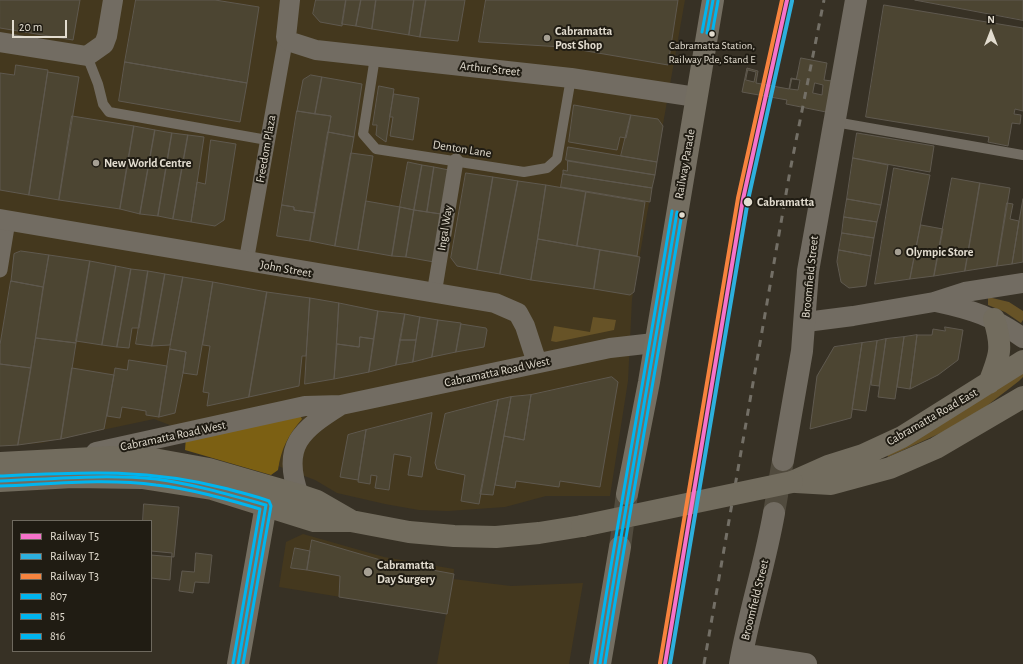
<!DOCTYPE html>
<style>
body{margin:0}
#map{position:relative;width:1023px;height:664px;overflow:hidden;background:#373125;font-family:"Alegreya Sans",sans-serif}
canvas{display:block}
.legend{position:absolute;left:12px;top:520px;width:140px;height:132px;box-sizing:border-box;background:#201c13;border:1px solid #6e695e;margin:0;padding:5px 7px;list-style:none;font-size:12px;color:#e2dccf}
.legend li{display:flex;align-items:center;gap:8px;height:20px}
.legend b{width:20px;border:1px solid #6e695e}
.north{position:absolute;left:971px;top:12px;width:40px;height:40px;-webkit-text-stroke:3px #201c13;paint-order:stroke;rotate:0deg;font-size:11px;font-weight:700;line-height:16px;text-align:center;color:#e2dccf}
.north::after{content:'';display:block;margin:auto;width:14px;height:18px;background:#e2dccf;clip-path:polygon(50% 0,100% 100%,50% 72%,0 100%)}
.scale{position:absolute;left:12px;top:20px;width:55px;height:18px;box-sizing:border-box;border:2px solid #e2dccf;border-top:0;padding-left:5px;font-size:12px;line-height:14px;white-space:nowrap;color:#e2dccf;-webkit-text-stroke:3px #201c13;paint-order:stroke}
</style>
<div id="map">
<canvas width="1023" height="664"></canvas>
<ul class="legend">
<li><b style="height:5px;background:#f672ca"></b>Railway T5</li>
<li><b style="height:5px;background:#2db0de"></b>Railway T2</li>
<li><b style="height:5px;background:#f7833e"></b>Railway T3</li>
<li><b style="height:5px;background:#00b5ef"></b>807</li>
<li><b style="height:5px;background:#00b5ef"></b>815</li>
<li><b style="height:5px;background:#00b5ef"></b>816</li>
</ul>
<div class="north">N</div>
<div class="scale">20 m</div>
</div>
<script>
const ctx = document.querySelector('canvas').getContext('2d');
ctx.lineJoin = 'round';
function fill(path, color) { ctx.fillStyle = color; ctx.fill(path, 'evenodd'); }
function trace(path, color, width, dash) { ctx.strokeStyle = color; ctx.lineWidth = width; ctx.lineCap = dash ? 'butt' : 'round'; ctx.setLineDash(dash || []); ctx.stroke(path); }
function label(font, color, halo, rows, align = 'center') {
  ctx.font = font + ' "Alegreya Sans",sans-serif'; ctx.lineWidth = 4; ctx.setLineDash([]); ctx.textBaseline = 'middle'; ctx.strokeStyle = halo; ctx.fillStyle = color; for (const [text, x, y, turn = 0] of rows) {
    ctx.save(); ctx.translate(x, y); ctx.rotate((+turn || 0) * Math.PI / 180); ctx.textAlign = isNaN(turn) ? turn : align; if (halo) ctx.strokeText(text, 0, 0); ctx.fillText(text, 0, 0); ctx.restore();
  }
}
fill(new Path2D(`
 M0 0H685L632 299 628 381 610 496H546L505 507 448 511 419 510 385 504 337 493 315 480 154 419 41 443 0 446Z
 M303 534 384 557 454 569 453 579 511 586 583 583 569 664H437L446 614 279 587 286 542Z`), '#44381e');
fill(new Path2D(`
 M988 297 1009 302 1023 311V320L1021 323 1005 312 988 305Z
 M593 317 616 320 614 330 556 342 551 341 554 326 590 332Z
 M1023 371V377L1019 381 984 408 945 431 888 457 886 452Z`), '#675327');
fill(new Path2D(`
 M298 412 302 419C288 435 281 449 278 470L271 475 185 450 186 437Z`), '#7c6013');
const building = new Path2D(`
 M0 0H80L73 40 0 28Z
 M136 0H215L259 7 247 83 125 62Z
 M316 0H346L342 26 320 22 313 14Z
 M346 0H361L356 26 342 24Z
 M361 0H376L372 29 356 26Z
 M376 0H414L409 35 372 29Z
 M414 0H426L420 37 409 35Z
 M426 0H465L458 41 420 37Z
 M486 0H678L668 65 563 47 479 42Z
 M915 0H1023V20Z
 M884 5 1023 28V111L1015 109 1014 114 1021 115 1020 124 1012 123 1008 146 988 142 989 137 866 117Z
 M801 58 827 63 824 80 832 81 826 112 786 104 787 100 742 92 747 68 758 71 756 83 789 89 791 78 796 79Z
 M125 62 247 83 240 122 119 101Z
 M16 65 48 70 29 195 0 190V73L14 75Z
 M748 70 756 72 754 82 746 80Z
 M48 72 79 77 59 200 29 195Z
 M311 75 322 77 315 114 297 111 303 80Z
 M322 77 362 84 354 137 328 132 331 116 315 114Z
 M792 79 800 80 798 90 790 89Z
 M815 83 823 85 822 95 813 93Z
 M379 86 394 89 386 142 376 135 377 125H373Z
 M394 94 419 98 413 140 390 136 393 117H390Z
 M574 105 631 115 626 138 620 137 617 150 569 142Z
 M297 111 331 116 315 213 294 210V207L282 205Z
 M631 115 658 119 663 126 657 162 621 156Z
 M72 116 134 126 120 209 59 200Z
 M134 126 155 130 140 214 120 209Z
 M155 130 172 133 158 216 140 214Z
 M328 132 354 137 335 246 310 241Z
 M172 133 188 135 173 219 158 216Z
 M857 133 934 146 930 172 853 158Z
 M188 135 204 137 191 222 173 219Z
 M211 140 236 144 224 220 215 226 191 222 197 182 205 184Z
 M568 147 657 162 655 175 566 160Z
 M351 153 373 156 358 250 335 246Z
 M853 158 888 165 881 205 847 199Z
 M568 161 655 175 652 188 563 174V170L567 171Z
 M408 162 422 165 414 210 400 207Z
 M422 165 434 167 427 212 414 210Z
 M434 167 449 170 441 214 427 212Z
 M894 168 930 175 910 279 875 284Z
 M466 173 493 177 477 270 457 266 451 258Z
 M563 174 652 188 650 202 561 187Z
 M493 177 518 181 500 274 477 270Z
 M952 178 980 183 965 271 934 276Z
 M518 181 546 185 531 280 500 274Z
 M980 183 1010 188 997 266 965 271Z
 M546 185 586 192 577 246 538 239Z
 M586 192 645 202 637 256 577 246Z
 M847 199 881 205 877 222 844 217Z
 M1023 199V262L1012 264 1019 221Z
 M366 201 400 207 392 256 358 250Z
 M1007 203 1013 204 1010 219 1019 221 1012 264 997 266Z
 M282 205 294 207V210L315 213 310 241 277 236Z
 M400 207 414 210 406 257 392 256Z
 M414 210 441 214 434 262 406 257Z
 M844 217 877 222 874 238 842 233Z
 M921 225 943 229 934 276 910 279Z
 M842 233 874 238 871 256 839 250Z
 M538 239 600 250 594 289 531 280Z
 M600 250 640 257 634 292 630 295 594 289Z
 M839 250 871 256 866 286 849 288 841 282 837 262Z
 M21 251 49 255 43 287 11 281 14 254Z
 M49 255 90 261 76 343 36 338Z
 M90 261 116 266 102 345 76 341Z
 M116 266 131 269 117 347 102 345Z
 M131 269 148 271 139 328H132L129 348 117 347Z
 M148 271 165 274 152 346 136 344Z
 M165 274 183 277 170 345 152 346Z
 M183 277 213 282 197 375 183 373 186 352 170 349Z
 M11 281 43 287 31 368 0 364V345Z
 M213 282 267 292 249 397 207 406 209 393 203 392 210 346 203 345Z
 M267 292 310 298 306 356H302L299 386 249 397Z
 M310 298 339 303 334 379 305 384Z
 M339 303 378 311 374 339 360 337 359 347 337 344Z
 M378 311 405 314 396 365 369 372Z
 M405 314 420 317 416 340H400Z
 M420 317 438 320 432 357 413 362Z
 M438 320 461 323V324L456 352 432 357Z
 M461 324 486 328 487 330 484 347 456 352Z
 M945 327 963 330 958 360 938 375 910 389 917 335H932L933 329 945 331Z
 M917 335 910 389 897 387 904 337Z
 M360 337 374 339 369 372 334 379 337 344 359 347Z
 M904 337 895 399 878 397 886 339Z
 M36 338 76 343 61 439 18 445Z
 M886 339 879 386 871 385 877 341Z
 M400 340H416L413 362 396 365Z
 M877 341 866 411 852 409 862 343Z
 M862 343 851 418 810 429 817 376 834 347Z
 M170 349 186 352 183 373 175 413 159 417Z
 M129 360 167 366 159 417 146 415V411L122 407 120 418 107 416 115 368 127 370Z
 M0 364 31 368 18 445 0 446Z
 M72 368 114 375 104 429 61 439Z
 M612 377 618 382 600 487 560 481 559 487 516 481 515 488 495 485 504 436 524 440 531 395Z
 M531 395 524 440 504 436 511 397Z
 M511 397 493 495 480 494 498 400Z
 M498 400 479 504 461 501 465 475 437 469 435 463 445 414Z
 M432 413 422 477 408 475 411 457 394 454 389 490 375 488 377 476 371 475 370 484 358 482 366 430Z
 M366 430 358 480 340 477 348 435Z
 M144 504 179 507 174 557 151 555V521H143Z
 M312 540 384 561 454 574 447 614 339 597 340 576 307 570Z
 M295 548 310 551 307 570 291 568Z
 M151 551 172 553 170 580 151 578Z
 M196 553 212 555 209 583 195 582 193 593 179 591 182 571 194 572Z`);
fill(building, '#4c4532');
trace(building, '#5f594f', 1);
trace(new Path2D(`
 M774 513 783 460`), '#514b3e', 22, [22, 11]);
trace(new Path2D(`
 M620 547 627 494`), '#514b3e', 22, [22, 11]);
trace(new Path2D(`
 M87 56 98 84 103 104 109 112 267 140
 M375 57 363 134 376 149 524 172 547 168 557 159 571 78
 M835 122 1023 155`), '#726c62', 10);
trace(new Path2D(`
 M246 262 286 37
 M0 270 8 221
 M434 294 456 161`), '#726c62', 15);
trace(new Path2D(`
 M290 0 286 37 291 42 316 50 571 78 696 97
 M0 42 87 56 104 44 107 36 113 0
 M0 219 495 303 518 313 525 326 537 363
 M936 302C973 310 992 316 1023 338
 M806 322 853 316 934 302 965 292 1023 283
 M96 452 305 406 341 405 610 348 654 343
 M299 495C281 446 301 430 341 405`), '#726c62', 20);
trace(new Path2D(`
 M783 460 802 351 808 271 856 0
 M742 654 806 664
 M740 664C749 613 765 564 774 513`), '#726c62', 22);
trace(new Path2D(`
 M627 494 649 382 713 0
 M238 664 266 505
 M600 664 620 547`), '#746e61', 22);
trace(new Path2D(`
 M989 383C1000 355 1003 348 994 319
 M0 463 112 457 159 460 209 469 299 495 317 501 350 520
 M0 481 73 477 142 478 212 489 314 521H351L409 532 454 536 496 537 539 533 582 526
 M792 482 828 466 863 455 902 437 1023 361
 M796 482 831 484 890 468 936 448 1023 397`), '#726c5e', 22);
trace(new Path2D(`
 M704 664 790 171 824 0`), '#736f66', 3, [7, 7]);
trace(new Path2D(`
 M582 526 792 482`), '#726c5e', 22);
trace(new Path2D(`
 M707 33 713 0
 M0 481C52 479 104 474 156 479 193 484 230 495 266 505L238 664
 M600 664C624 513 652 363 677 212`), '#00b5ef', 3);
trace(new Path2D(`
 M712 34 718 1
 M0 486C52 484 105 478 156 485 192 489 226 499 260 509L233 663
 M605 664C629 513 657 363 682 213`), '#00b5ef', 3);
trace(new Path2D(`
 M702 32 708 0
 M0 476C82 472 148 468 228 489 242 493 256 496 269 501L271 506 243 664
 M595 663C619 512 647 362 672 211`), '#00b5ef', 3);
trace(new Path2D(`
 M665 664 743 199 787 0`), '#f672ca', 4);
trace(new Path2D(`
 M670 664 748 200 792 1`), '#2db0de', 4);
trace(new Path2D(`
 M660 663 738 198 782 0`), '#f7833e', 4);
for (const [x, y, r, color] of [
 [712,34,3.5,"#e2dccf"],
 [547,38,4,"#a6a094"],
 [96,163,4,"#a6a094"],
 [748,202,5,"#e2dccf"],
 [682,215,3.5,"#e2dccf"],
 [898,252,4,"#a6a094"],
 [368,572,5,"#a6a094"]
]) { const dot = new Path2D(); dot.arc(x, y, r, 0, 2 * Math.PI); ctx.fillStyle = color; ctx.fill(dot); trace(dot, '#201c13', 1.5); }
label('11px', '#e2dccf', '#201c13', [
 ["Cabramatta Station,",712,46],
 ["Railway Pde, Stand E",712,60]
]);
label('bold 12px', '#e2dccf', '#201c13', [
 ["Cabramatta",555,31],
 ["Post Shop",555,45],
 ["New World Centre",104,163],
 ["Olympic Store",906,252],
 ["Cabramatta",377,565],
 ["Day Surgery",377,579]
], 'left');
label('12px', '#e2dccf', '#201c13', [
 ["Arthur Street",490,69,6],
 ["Freedom Plaza",266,149,-80],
 ["Denton Lane",462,149,9],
 ["Railway Parade",685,164,-80],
 ["Ingal Way",445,228,-81],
 ["John Street",286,269,10],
 ["Broomfield Street",810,277,-84],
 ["Cabramatta Road West",497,372,-12],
 ["Cabramatta Road East",932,417,-30],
 ["Cabramatta Road West",173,436,-12],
 ["Broomfield Street",755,600,-76]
]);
label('bold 12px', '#e2dccf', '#201c13', [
 ["Cabramatta",757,202]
], 'left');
</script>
